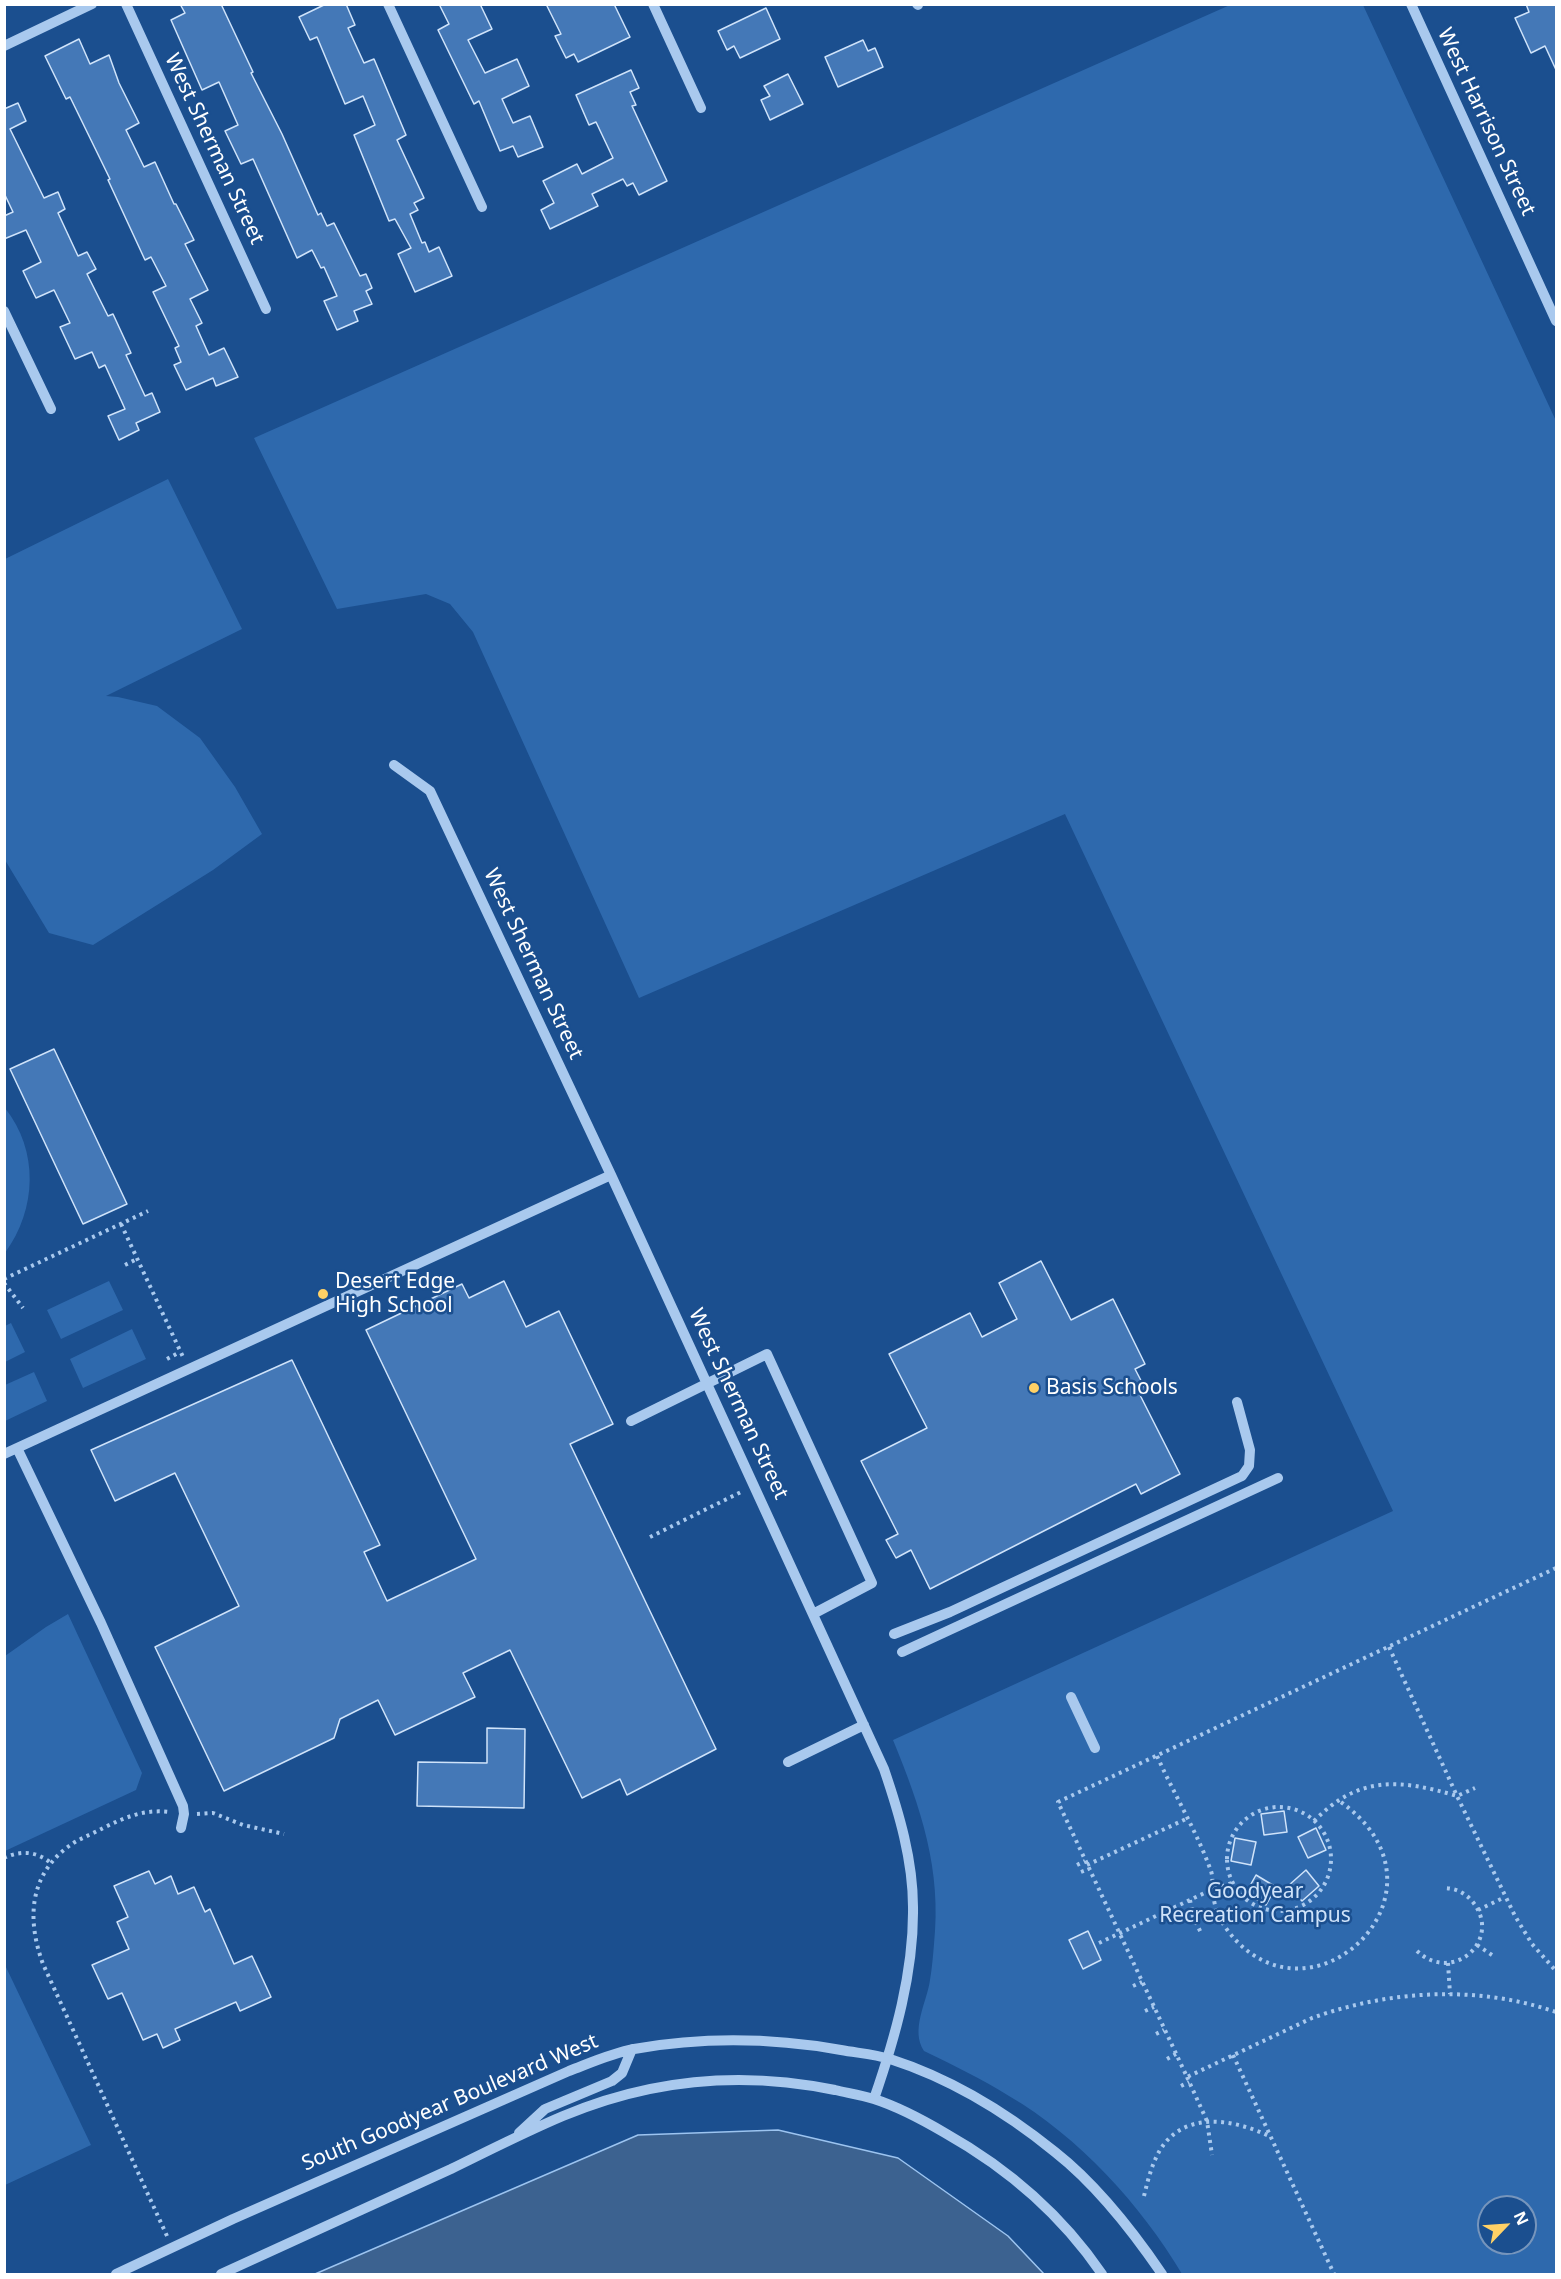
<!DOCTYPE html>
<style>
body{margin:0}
#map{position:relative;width:1561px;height:2279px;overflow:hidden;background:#1b4f8f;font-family:"Noto Sans",sans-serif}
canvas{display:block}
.frame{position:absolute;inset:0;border:6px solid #fff;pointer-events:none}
.north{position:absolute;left:1477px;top:2195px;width:60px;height:60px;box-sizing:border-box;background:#1b4f8f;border:2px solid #7695bc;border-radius:50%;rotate:65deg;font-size:16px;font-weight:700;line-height:24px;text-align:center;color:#fff}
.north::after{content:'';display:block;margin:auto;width:21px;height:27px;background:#ffd166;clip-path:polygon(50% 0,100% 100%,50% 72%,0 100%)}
</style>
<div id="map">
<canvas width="1561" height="2279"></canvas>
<div class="frame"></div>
<div class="north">N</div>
</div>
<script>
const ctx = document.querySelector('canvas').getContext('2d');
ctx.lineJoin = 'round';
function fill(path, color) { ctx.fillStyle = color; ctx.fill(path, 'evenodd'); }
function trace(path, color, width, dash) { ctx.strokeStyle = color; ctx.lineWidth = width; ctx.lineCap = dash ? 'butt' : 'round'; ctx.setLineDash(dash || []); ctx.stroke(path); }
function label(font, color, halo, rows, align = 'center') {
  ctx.font = font + ' "Noto Sans",sans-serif'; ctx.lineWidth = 5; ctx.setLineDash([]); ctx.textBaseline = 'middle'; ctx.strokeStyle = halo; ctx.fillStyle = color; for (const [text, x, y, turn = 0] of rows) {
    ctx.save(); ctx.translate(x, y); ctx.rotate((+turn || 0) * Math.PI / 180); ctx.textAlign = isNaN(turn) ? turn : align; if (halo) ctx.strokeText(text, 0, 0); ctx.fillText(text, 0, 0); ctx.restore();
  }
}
fill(new Path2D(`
 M1230 5H1363L1556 421V2274H1182C1142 2206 1078 2136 1009 2096 982 2079 953 2065 924 2051 910 2030 927 2002 930 1980 932 1968 933 1956 934 1944 942 1870 921 1808 893 1740L1393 1511 1065 814 639 998 473 632 450 604 426 594 337 609 254 438ZM1489 2207H1525V2243H1489Z
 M168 479 242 629 106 696 118 697 157 706 200 738 235 787 262 834 213 870 93 945 49 933 5 860V559Z
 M5 1108C39 1151 37 1209 5 1253Z
 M109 1281 123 1310 61 1339 47 1310Z
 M11 1323 25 1352 5 1362V1326Z
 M132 1329 146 1359 83 1388 70 1359Z
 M34 1372 47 1401 5 1421V1385Z
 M68 1614 142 1773 136 1790 5 1851V1656L46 1627Z
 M4 1963 91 2145 5 2185H4Z`), '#2e69ad');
const water = new Path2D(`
 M778 2130 898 2158 1008 2236 1044 2274H315L638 2135Z`);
fill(water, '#3c6290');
trace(water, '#9cc4f0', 1.5);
const building = new Path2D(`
 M180 4H221L253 72 251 73 282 134 318 215 321 213 327 226 334 223 360 276 366 274 372 288 366 291 372 304 354 311 358 321 337 330 324 301 337 296 324 267 321 268 312 250 297 258 253 159 241 164 225 131 238 125 219 82 202 90 171 20 185 13Z
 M326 4H346L355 25 348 28 364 63 374 59 406 135 397 140 424 198 414 203 418 210 410 214 422 243 425 242 429 252 439 247 452 276 415 292 398 254 411 248 395 219 389 221 354 135 375 125 363 96 345 104 317 37 310 40 299 17Z
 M439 4H480L492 29 468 40 485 73 517 59 529 86 502 99 513 123 530 116 543 147 518 157 513 146 500 151 479 101 474 104 438 30 449 24Z
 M546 4H614L630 37 578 62 574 54 566 58 555 36 561 34Z
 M1526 4H1557V72L1545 46 1531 53 1515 18 1529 12Z
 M766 8 780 39 740 58 734 46 727 50 718 31Z
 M79 39 90 64 109 55 119 83 139 123 126 130 144 167 155 162 174 204H176L194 240 185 244 208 290 190 299 202 323 196 326 209 355 224 348 238 377 216 386 213 378 186 390 174 365 181 362 175 348 179 346 153 292 166 286 151 257 145 260 108 180 110 179 70 97 66 99 45 56Z
 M863 40 868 51 875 48 883 67 838 87 825 57Z
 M631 70 639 88 630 92 636 105 632 106 667 181 639 195 633 183 627 186 623 179 592 194 598 206 550 229 541 210 554 203 543 181 577 164 582 174 613 158 596 122 589 125 576 95Z
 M788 74 803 104 770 120 761 100 770 96 764 86Z
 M18 103 26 121 10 129 44 198 58 192 65 209 58 213 78 256 87 252 96 269 87 274 108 316 113 314 131 353 126 355 145 396 152 393 160 412 136 423 139 430 119 440 108 416 125 409 105 365 99 368 92 352 75 359 60 327 70 323 54 290 36 298 23 271 41 262 26 230 4 239V216L13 212 4 193V109Z
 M54 1049 127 1204 83 1224 10 1069Z
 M1041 1261 1071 1320 1113 1299 1145 1364 1135 1369 1147 1392 1140 1395 1180 1474 1141 1494 1136 1484 930 1589 911 1550 896 1558 886 1540 898 1534 861 1461 927 1428 889 1354 970 1313 982 1337 1017 1319 999 1283Z
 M504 1281 526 1327 559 1311 613 1424 570 1444 716 1749 627 1795 620 1779 582 1798 510 1650 463 1673 475 1697 395 1735 378 1700 340 1719 334 1738 224 1791 155 1647 239 1606 175 1473 115 1501 91 1450 292 1360 380 1545 364 1552 387 1601 476 1559 366 1330 462 1284 469 1298Z
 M487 1728 525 1729 524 1808 417 1806 418 1762 487 1763Z
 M1284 1811 1287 1832 1264 1835 1261 1814Z
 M1316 1828 1326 1850 1308 1858 1298 1837Z
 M1235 1838 1256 1842 1251 1865 1231 1861Z
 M1306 1870 1319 1886 1302 1901 1288 1886Z
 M149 1871 155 1884 171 1876 178 1894 194 1887 205 1912 210 1909 234 1964 252 1956 271 1997 240 2011 236 2002 175 2029 180 2040 163 2048 157 2034 143 2040 122 1993 108 1999 92 1965 129 1949 117 1922 128 1917 114 1886Z
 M1256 1875 1276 1887 1266 1905 1246 1893Z
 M1088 1931 1101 1960 1083 1969 1069 1940Z`);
fill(building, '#4478b7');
trace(building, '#cfe3fa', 1.5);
trace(new Path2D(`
 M121 1224 183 1357
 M125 1265 137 1259
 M4 1279 148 1211
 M4 1283 23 1308
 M167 1359 180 1352
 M650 1537 743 1491
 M1556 1568 1058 1802 1187 2077 1312 2018C1390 1990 1477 1985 1556 2012
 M1389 1647 1457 1796 1515 1916 1532 1944 1556 1971
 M1157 1756C1174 1794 1197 1832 1211 1871 1213 1877 1212 1883 1213 1889 1213 1905 1219 1919 1228 1931 1311 2039 1467 1888 1338 1800
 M1227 1859a52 52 0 1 1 104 0a52 52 0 1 1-104 0Z
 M197 1814 213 1813 243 1825 284 1834
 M1314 1821C1359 1775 1400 1779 1457 1796L1475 1788
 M4 1858C21 1850 37 1851 52 1864
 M1077 1865 1085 1861
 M1087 1865 1186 1819
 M1081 1872 1089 1869
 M1190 1900 1193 1916 1201 1933
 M1478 1910 1505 1897
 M1099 1943 1213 1889 1232 1883
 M1477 1945 1495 1957
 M1417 1951C1453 1985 1504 1939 1472 1901 1464 1892 1455 1888 1443 1888
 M1448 1963 1450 1994
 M1133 1986 1142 1982
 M1145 2011 1154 2007
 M1156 2034 1164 2030
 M1233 2055 1334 2274
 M1167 2059 1176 2054
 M1187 2077 1207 2121 1212 2155
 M1181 2086 1189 2082
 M1144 2196C1147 2184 1150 2171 1155 2160 1176 2110 1229 2117 1269 2136
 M167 2236 43 1964C26 1918 29 1871 75 1842 84 1837 94 1833 103 1828 126 1817 144 1809 169 1812`), '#a9c9ee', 4, [3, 4.5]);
trace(new Path2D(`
 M126 4 266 309
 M388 4 482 207
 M653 4 701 108
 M917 4 918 5
 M1411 4 1556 321
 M4 46 92 4
 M4 311 51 409
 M394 765 430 791 611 1175 884 1769C899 1813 913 1860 913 1907 914 1972 895 2038 874 2099
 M631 1421 767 1354 872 1583 813 1614
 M17 1448 101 1623 183 1806 184 1814 181 1828
 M4 1454 611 1175
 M894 1634 950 1612 1242 1476 1249 1466 1250 1450 1237 1402
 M902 1652 1278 1478
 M1071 1697 1095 1748
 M788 1762 864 1725
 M519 2133 545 2109 612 2081 622 2073 632 2049
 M116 2274 233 2219 569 2071C590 2063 612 2053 634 2049 702 2037 773 2038 841 2050 857 2053 874 2054 890 2059 949 2078 1007 2113 1055 2152 1097 2185 1132 2230 1162 2274
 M221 2274C298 2239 374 2204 451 2169 488 2151 525 2132 563 2116 651 2079 743 2071 835 2090 848 2093 862 2095 874 2099 899 2107 923 2120 945 2133 1009 2169 1061 2214 1102 2274`), '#a9c9ee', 10);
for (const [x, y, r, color] of [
 [323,1294,6,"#ffd166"],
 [1034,1388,6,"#ffd166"]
]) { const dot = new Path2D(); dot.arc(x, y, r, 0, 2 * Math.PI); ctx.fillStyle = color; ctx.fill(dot); trace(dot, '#1b4f8f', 2); }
label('21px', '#fff', '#1b4f8f', [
 ["West Harrison Street",1486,122,65],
 ["West Sherman Street",214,149,65],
 ["West Sherman Street",533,964,65],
 ["West Sherman Street",738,1404,65],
 ["South Goodyear Boulevard West",450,2103,-23]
]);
label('21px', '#fff', '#1b4f8f', [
 ["Desert Edge",335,1282],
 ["High School",335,1306],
 ["Basis Schools",1046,1388]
], 'left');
label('21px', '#cfe3fa', '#1b4f8f', [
 ["Goodyear",1255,1892],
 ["Recreation Campus",1255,1916]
]);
</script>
